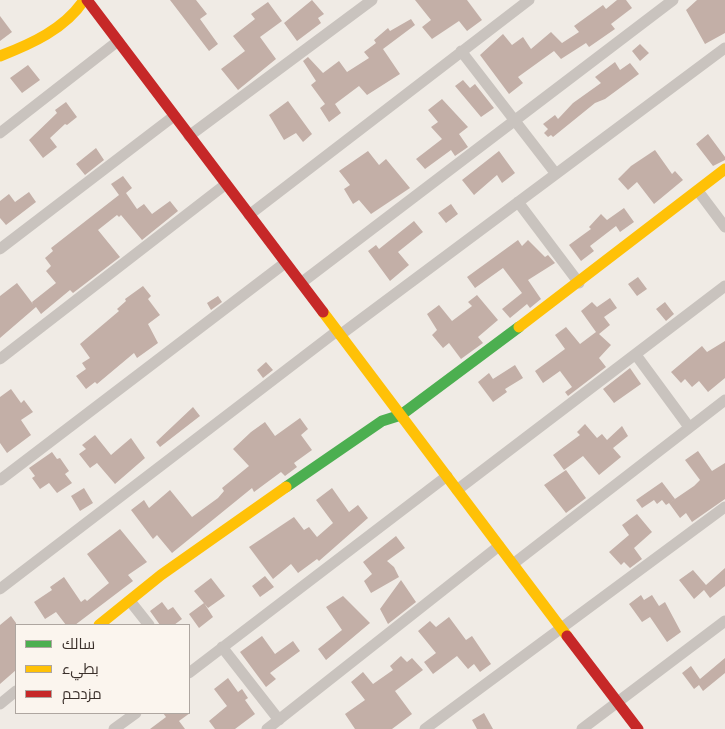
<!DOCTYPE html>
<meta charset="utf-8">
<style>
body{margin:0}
#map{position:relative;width:725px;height:729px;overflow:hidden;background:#f0ebe5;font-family:"Archivo Narrow",Cairo,sans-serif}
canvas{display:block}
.legend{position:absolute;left:15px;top:624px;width:175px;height:90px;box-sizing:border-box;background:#fbf5ee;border:1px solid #aea6a0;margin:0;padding:6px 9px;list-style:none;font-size:15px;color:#3b302b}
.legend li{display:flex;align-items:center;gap:10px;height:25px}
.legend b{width:25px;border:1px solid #aea6a0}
</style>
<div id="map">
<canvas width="725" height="729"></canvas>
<ul class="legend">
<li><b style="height:6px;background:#4caf50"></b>سالك</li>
<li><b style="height:6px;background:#ffc107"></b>بطيء</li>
<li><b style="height:6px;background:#c62828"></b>مزدحم</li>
</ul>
</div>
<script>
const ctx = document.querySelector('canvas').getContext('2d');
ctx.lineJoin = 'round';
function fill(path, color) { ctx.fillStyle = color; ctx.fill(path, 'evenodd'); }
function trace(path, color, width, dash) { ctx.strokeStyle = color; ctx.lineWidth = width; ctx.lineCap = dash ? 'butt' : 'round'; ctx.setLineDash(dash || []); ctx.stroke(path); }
fill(new Path2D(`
 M170 0H196L207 14 200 19 218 44 209 51Z
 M312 0 324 14 318 18 321 23 297 41 284 23Z
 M415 0H467L482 20 467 31 459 21 432 39 422 27 431 20Z
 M617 0H626L632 8 611 24 615 29 589 47 586 43 561 59 554 51 518 77 523 83 509 94 480 55 503 34 512 45 523 37 531 49 551 32 562 43 579 32 574 26 603 5 606 9Z
 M697 0H725V33L705 44 686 10Z
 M268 2 282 21 260 37 276 59 238 90 221 69 245 51 233 36 255 19 251 14Z
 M0 16 12 32 0 41Z
 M411 19 415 25 383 49 400 74 367 95 359 86 335 104 341 113 329 122 320 108 325 104 311 85 316 81 303 61 308 57 323 73 339 61 347 72 369 58 364 52 376 43 374 40 388 28 390 31Z
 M640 44 649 53 640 61 632 51Z
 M615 62 620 70 630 63 639 74 605 99 595 103 553 137 551 135 548 137 544 133 548 129 543 124 555 115 558 119 573 103 601 83 595 77Z
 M28 65 40 80 22 93 10 78Z
 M463 80 470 88 475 84 494 108 481 117 455 86Z
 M442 99 468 127 459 134 468 147 455 156 451 150 425 169 416 159 442 139 431 127 438 122 428 110Z
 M288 101 312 134 303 142 296 133 284 140 269 115Z
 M66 102 77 117 67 125 65 124 50 138 57 147 43 158 29 140 57 113 55 110Z
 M708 134 725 157V160L713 166 696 144Z
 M96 148 104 160 85 175 76 164Z
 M655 150 672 174 675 171 683 180 654 204 637 182 628 190 618 179 631 166Z
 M368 151 379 165 386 159 410 188 371 214 359 200 353 204 344 189 350 185 339 171Z
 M499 151 515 173 502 183 497 175 474 195 462 180Z
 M123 176 132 188 126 193 137 209 144 204 152 214 170 201 178 211 142 240 121 215 119 217 117 215 98 230 120 257 73 293 70 290 41 314 36 307 0 338V296L17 283 33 304 32 302 56 283 46 271 51 266 45 258 53 251 51 248 119 195 111 184Z
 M29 192 36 202 6 225 0 218V201L9 194 15 202Z
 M451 204 458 214 446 223 438 213Z
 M624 208 634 222 620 232 616 226 590 246 594 251 581 261 569 245 591 229 589 227 601 214 607 220Z
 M414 221 423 232 398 252 409 265 390 281 368 251 376 245 379 249Z
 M518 240 522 246 528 240 545 257 548 255 555 263 528 280 541 299 530 308 527 304 510 318 502 309 522 293 503 268 475 288 467 277Z
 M638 277 647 289 637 296 628 284Z
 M143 286 151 296 148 299 160 315 148 324 158 343 137 358 134 353 97 384 95 382 86 389 76 376 86 369 82 363 90 358 80 344 119 311 117 309 126 301 125 299Z
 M477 295 498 320 478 337 483 343 461 359 449 343 443 348 432 335 437 330 427 314 439 305 452 321 472 306 468 302Z
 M218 296 222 302 211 310 207 303Z
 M610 298 617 308 604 317 610 325 599 334 611 345 599 358 606 367 568 396 565 392 572 387 560 371 543 383 535 371 565 349 555 335 566 327 580 344 596 332 581 311 592 302 597 307Z
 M665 302 674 314 666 321 656 309Z
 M725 341V378L708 392 699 381 692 387 685 379 681 383 671 372 702 346 707 352Z
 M266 362 273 370 263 378 257 370Z
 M515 365 523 378 505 389 507 392 493 402 478 382 489 373 493 379Z
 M630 368 641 384 614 403 603 389Z
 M11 389 21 403 24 400 33 412 21 420 31 435 7 453 0 443V397Z
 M193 407 200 416 160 447 156 442Z
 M300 418 308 429 301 435 312 450 294 463 297 467 285 476 281 472 254 492 252 488 172 553 157 535 153 539 131 510 144 500 149 508 170 490 192 517 218 498 224 491 222 488 249 466 233 449 251 432 265 422 275 436Z
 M585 424 597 438 602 434 607 440 622 426 628 436 613 448 621 457 599 475 583 456 564 470 553 455 580 435 577 432Z
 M95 435 111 455 131 438 145 458 115 484 97 463 90 468 79 454 86 449 82 445Z
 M698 451 712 471 725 463V499L692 522 686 513 680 518 669 503 666 505 662 500 657 504 654 500 642 508 636 500 662 482 675 499 669 503 694 486 700 480 685 460Z
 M52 452 57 459 60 458 69 471 65 474 72 483 57 493 49 483 40 489 32 478 35 476 29 468Z
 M566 470 586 498 566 513 544 485Z
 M84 488 93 503 80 511 71 496Z
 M332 488 349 512 358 505 368 518 319 561 317 559 298 573 291 564 273 579 249 547 294 517 304 530 309 527 317 537 333 523 316 500Z
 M637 514 652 532 634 548 642 559 630 568 624 562 621 565 609 552 629 535 622 525Z
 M120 529 147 562 128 575 133 581 75 625H66L56 612 45 619 34 602 52 590 50 587 64 577 81 602 85 599 87 601 109 583 87 554Z
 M396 536 405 548 387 561 394 567 399 577 371 593 364 581 372 574 363 562Z
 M725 568V586L710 598 704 590 694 599 679 580 693 570 706 585Z
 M265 576 274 587 260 597 252 586Z
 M211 578 225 596 208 608 194 591Z
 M401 580 416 602 388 624 380 609Z
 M641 595 644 600 652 595 659 606 665 602 681 632 667 642 650 617 642 622 629 604Z
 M343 596 370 623 326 660 318 649 342 630 326 607Z
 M162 602 168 610 173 607 182 619 174 625H160L150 611Z
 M204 603 213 617 199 628 189 614Z
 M11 616 16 623V670L0 684V625Z
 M449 617 466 640 472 636 491 664 480 672 474 664 468 669 457 656 433 674 424 662 436 653 418 631 430 621 436 627Z
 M262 636 275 654 293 641 300 651 270 673 276 679 266 687 240 652Z
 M401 656 407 662 412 658 423 670 395 691 412 714 392 729H355L345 714 365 700 351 682 363 672 373 684 393 670 390 666Z
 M725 658V673L703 691 699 685 694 689 682 673 691 666 700 679Z
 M228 678 238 692 242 689 248 698 245 700 255 714 235 729H215L209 721 227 706 214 689Z
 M163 713H190L179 721 185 729H150L166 717Z
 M484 713 493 729H477L472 720Z`), '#c3afa7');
trace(new Path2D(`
 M461 51 556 174
 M0 133 118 41
 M189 136 372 0
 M698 191 725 227
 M518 202 579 283
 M249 215 529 0
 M0 249 174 116
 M301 283 673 0
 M340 335 725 48
 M636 355 689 427
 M0 359 226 184
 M0 480 285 263
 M457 490 725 286
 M513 564 725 400
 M0 589 337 331
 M130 601 149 625
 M222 647 279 720
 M189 673 447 476
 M0 704 16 691
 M114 729 136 713
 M267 729 499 546
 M425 729 725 507
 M582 729 725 621`), '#c9c3be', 11);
trace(new Path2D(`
 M286 487 382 421 401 415 519 327`), '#4caf50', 11);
trace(new Path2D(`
 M0 56C31 44 65 29 84 0
 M323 312 567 636
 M519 327 725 169
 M99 625 161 575 286 487`), '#ffc107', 11);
trace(new Path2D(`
 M87 0 323 312
 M567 636 638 729`), '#c62828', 11);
</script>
